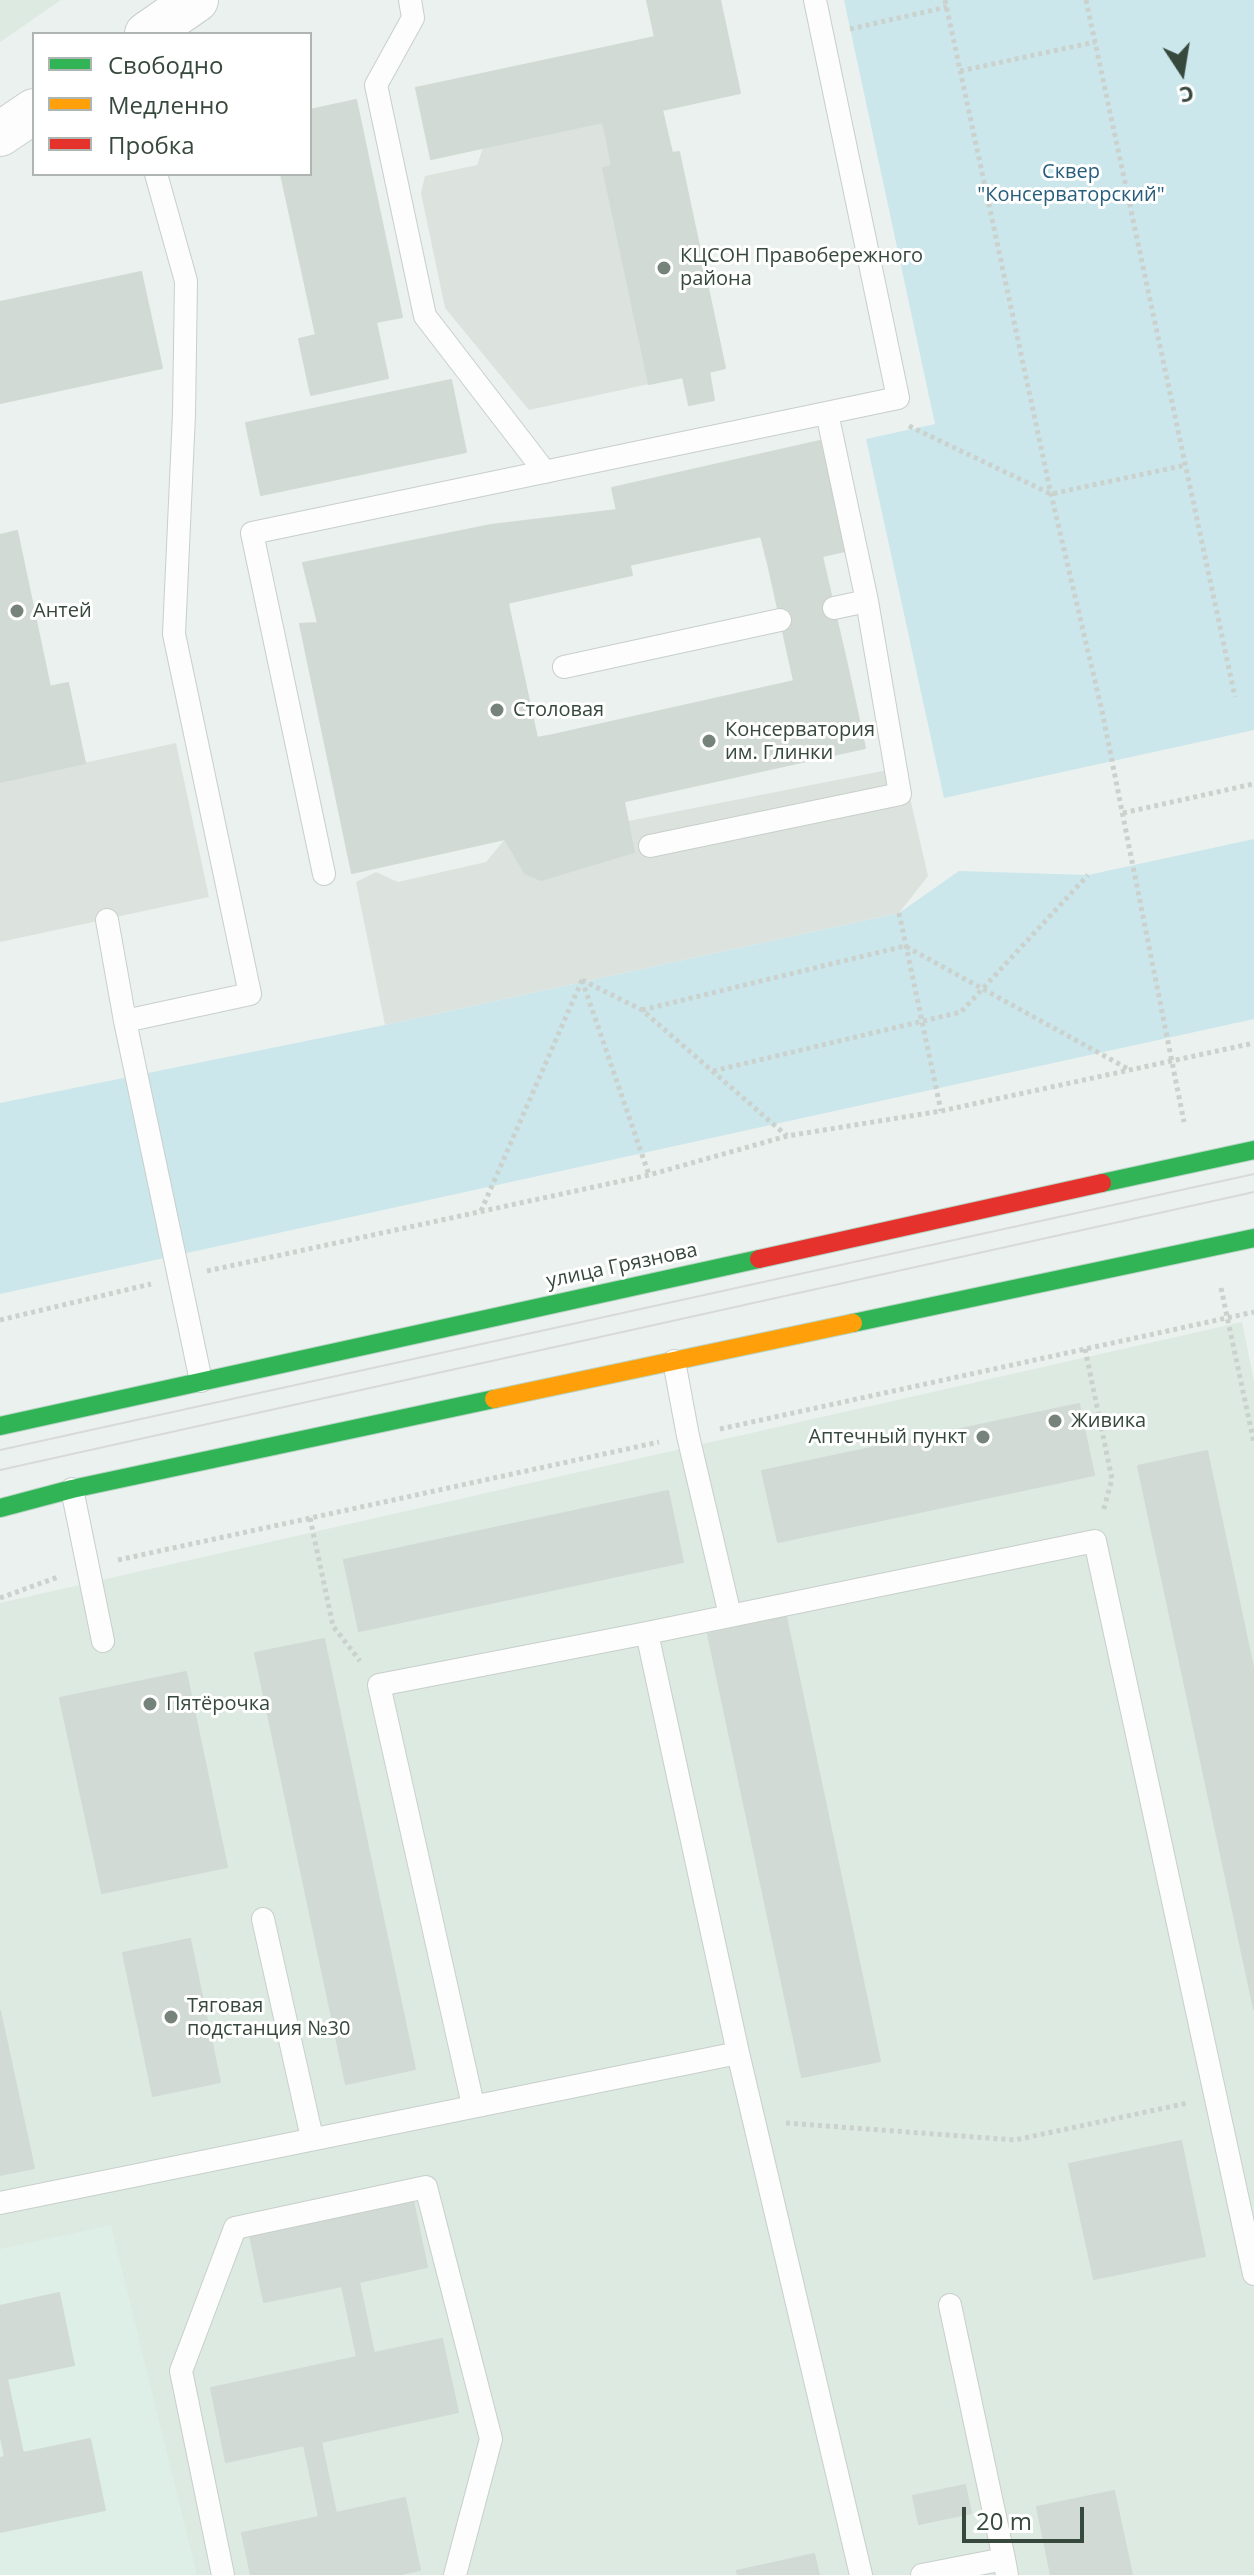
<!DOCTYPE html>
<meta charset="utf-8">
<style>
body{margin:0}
#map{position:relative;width:1254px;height:2575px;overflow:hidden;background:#ebf1ee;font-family:"Open Sans",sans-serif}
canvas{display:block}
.legend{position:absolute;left:32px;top:32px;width:280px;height:144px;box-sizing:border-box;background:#fff;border:2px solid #afb6b1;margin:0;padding:10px 14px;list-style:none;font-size:24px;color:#37483d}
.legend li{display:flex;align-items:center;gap:16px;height:40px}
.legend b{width:40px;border:2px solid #afb6b1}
.north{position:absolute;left:1142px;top:32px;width:80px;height:80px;-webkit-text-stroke:6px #fff;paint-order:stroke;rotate:168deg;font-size:22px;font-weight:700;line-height:32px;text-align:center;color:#37483d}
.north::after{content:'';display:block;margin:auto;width:28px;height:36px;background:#37483d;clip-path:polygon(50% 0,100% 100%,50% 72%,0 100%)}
.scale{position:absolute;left:962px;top:2507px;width:122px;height:36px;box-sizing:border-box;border:4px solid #37483d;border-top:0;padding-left:10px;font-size:24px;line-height:28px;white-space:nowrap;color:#37483d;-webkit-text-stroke:6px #fff;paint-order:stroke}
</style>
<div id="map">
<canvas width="1254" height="2575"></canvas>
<ul class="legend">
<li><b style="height:10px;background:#30b455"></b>Свободно</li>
<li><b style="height:10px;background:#ff9f0a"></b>Медленно</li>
<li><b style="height:10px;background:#e5322d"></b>Пробка</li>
</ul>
<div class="north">С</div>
<div class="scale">20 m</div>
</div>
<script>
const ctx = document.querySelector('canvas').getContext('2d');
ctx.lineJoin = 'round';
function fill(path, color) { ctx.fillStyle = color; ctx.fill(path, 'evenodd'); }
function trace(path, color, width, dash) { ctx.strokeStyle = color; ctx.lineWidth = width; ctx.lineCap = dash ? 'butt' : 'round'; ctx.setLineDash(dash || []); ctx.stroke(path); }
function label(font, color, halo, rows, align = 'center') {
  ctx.font = font + ' "Open Sans",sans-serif'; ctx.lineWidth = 6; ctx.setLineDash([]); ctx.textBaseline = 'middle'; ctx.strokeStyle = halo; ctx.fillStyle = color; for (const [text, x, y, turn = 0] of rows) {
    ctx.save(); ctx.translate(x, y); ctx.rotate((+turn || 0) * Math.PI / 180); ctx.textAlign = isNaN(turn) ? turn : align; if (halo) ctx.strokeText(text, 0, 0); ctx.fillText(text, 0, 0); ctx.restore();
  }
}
fill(new Path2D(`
 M0 0H61L0 42Z
 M1242 1322 1254 1381V2575H0V1603Z`), '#dceae2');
fill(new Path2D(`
 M111 2225 197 2575H0V2249Z`), '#ddefe6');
fill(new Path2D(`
 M844 0H1254V730L944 798 866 439 935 424Z
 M1254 839V1019L0 1294V1103L385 1025 899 913 959 871 1088 875Z`), '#cbe7ec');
fill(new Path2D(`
 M603 122 612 166 603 168 649 384 529 410 445 308 421 193 425 176 477 165 483 148Z
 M176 743 209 897 0 942V781Z
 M903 767 928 876 899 913 385 1025 356 882 376 872 398 882 486 862 505 839 541 880 634 852 628 821Z`), '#dce3df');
const building = new Path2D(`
 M647 0H720L740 93 662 110 672 153 679 152 725 368 709 372 714 400 689 405 683 377 649 384 603 168 612 166 603 122 431 159 416 88 655 37Z
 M356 100 402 317 376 322 388 378 311 395 299 339 316 335 281 174H310V110Z
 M141 272 162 368 0 403V302Z
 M451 380 466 452 261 495 246 423Z
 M820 441 845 551 769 568 761 536 629 565 612 488Z
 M617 510 632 575 507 603 491 525Z
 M491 525 537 738 553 735 571 813 624 802 634 852 541 880 525 873 505 839 352 873 300 624 318 623 303 563Z
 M17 531 50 687 0 697V535Z
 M822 556 848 669 794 681 769 568Z
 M848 669 865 748 571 813 553 735Z
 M68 683 85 763 0 782V697Z
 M1079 1404 1094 1475 778 1542 762 1471Z
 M1207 1451 1254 1672V2009L1138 1466Z
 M668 1491 683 1562 359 1631 344 1560Z
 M786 1617 880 2061 802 2077 708 1634Z
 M324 1639 415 2069 346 2084 255 1653Z
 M186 1672 227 1867 102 1893 60 1698Z
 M190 1939 220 2082 153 2096 123 1953Z
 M0 2011 34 2168 0 2175Z
 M1181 2141 1205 2256 1094 2279 1069 2164Z
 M412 2196 427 2267 359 2282 374 2353 442 2339 458 2412 321 2442 336 2513 405 2498 420 2570 396 2575H251L242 2533 319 2517 304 2445 226 2462 211 2388 357 2357 342 2286 264 2302 249 2231Z
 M59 2293 74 2365 7 2379 23 2453 90 2439 105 2510 0 2532V2458L5 2457 0 2433V2306Z
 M965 2485 971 2513 919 2524 913 2496Z
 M1114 2491 1132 2575H1051L1037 2507Z
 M814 2554 819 2575H738L737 2571Z`);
fill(building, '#d2dad5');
trace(building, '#d1dad4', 2);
const lane = new Path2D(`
 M410 0 413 18 376 85 425 316 545 472
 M156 174 186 281 184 414 174 634 250 994 125 1021 201 1381
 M834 608 867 601
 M564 667 780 620
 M650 846 900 794 867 601 827 413
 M324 874 252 533 898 398 815 0
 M107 920 125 1021
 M674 1361 688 1436 730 1615
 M72 1489 103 1641
 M263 1919 312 2138
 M738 2053 861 2575
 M473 2105 379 1685 647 1633
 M0 2203 738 2053 647 1633 1095 1541 1254 2274
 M950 2305 1004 2559
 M223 2575 181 2371 235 2228 426 2187 491 2439 455 2575
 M922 2575 1004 2559 1007 2575`);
const street = new Path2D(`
 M147 34 196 0
 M0 134 34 111`);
const fast = new Path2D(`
 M1102 1183 1254 1150
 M853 1323 1254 1238
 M0 1426 759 1259
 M0 1508 72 1489 494 1399`);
const slow = new Path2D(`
 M494 1399 853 1323`);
const jam = new Path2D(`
 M759 1259 1102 1183`);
trace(lane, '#c8cfcb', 24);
trace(street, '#c8cfcb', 46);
trace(fast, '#b8d4c5', 20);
trace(slow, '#b8d4c5', 20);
trace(jam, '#b8d4c5', 20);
trace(new Path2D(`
 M945 0 1051 494 1102 711 1184 1122
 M1086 0 1235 697
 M850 29 947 7
 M960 71 1095 42
 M909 426 1051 494 1186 465
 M1123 813 1253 784
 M899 913 941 1111
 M582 980 642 1010 787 1136
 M582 980 649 1175
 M642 1010 905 946 1130 1070
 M713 1071 961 1012 1088 875
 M481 1211 582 980
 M207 1271 649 1175 787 1136 941 1111 1254 1043
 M1221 1288 1254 1443
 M0 1320 151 1284
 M1085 1349 1112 1479 1103 1512
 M720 1429 1254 1312
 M310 1518 333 1626 360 1661
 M118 1560 659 1442
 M0 1598 58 1577
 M786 2123 1015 2140 1188 2103`), '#cbd2cd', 5, [4, 4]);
trace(lane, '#fcfdfc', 22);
trace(street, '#fcfdfc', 44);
trace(fast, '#30b455', 18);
trace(slow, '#ff9f0a', 18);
trace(jam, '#e5322d', 18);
trace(new Path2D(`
 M0 1450 1254 1174
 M0 1470 1254 1192`), '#d8d9d9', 2);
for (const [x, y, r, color] of [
 [664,268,8,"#76837b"],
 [17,611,8,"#76837b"],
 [497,710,8,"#76837b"],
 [709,741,8,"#76837b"],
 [1055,1421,8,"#76837b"],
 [983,1437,8,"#76837b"],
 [150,1704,8,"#76837b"],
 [171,2017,8,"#76837b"]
]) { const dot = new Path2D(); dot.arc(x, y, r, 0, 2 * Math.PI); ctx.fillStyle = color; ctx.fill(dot); trace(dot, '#fff', 3); }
label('20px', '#285e7c', '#fff', [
 ["Сквер",1071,172],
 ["\"Консерваторский\"",1071,195]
]);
label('20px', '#37483d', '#fff', [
 ["КЦСОН Правобережного",680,256],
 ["района",680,279],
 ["Антей",33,611],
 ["Столовая",513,710],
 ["Консерватория",725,730],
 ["им. Глинки",725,753],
 ["Живика",1071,1421],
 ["Аптечный пункт",967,1437,"right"],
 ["Пятёрочка",166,1704],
 ["Тяговая",187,2006],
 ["подстанция №30",187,2029]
], 'left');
label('20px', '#37483d', '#fff', [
 ["улица Грязнова",622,1266,-12]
]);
</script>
